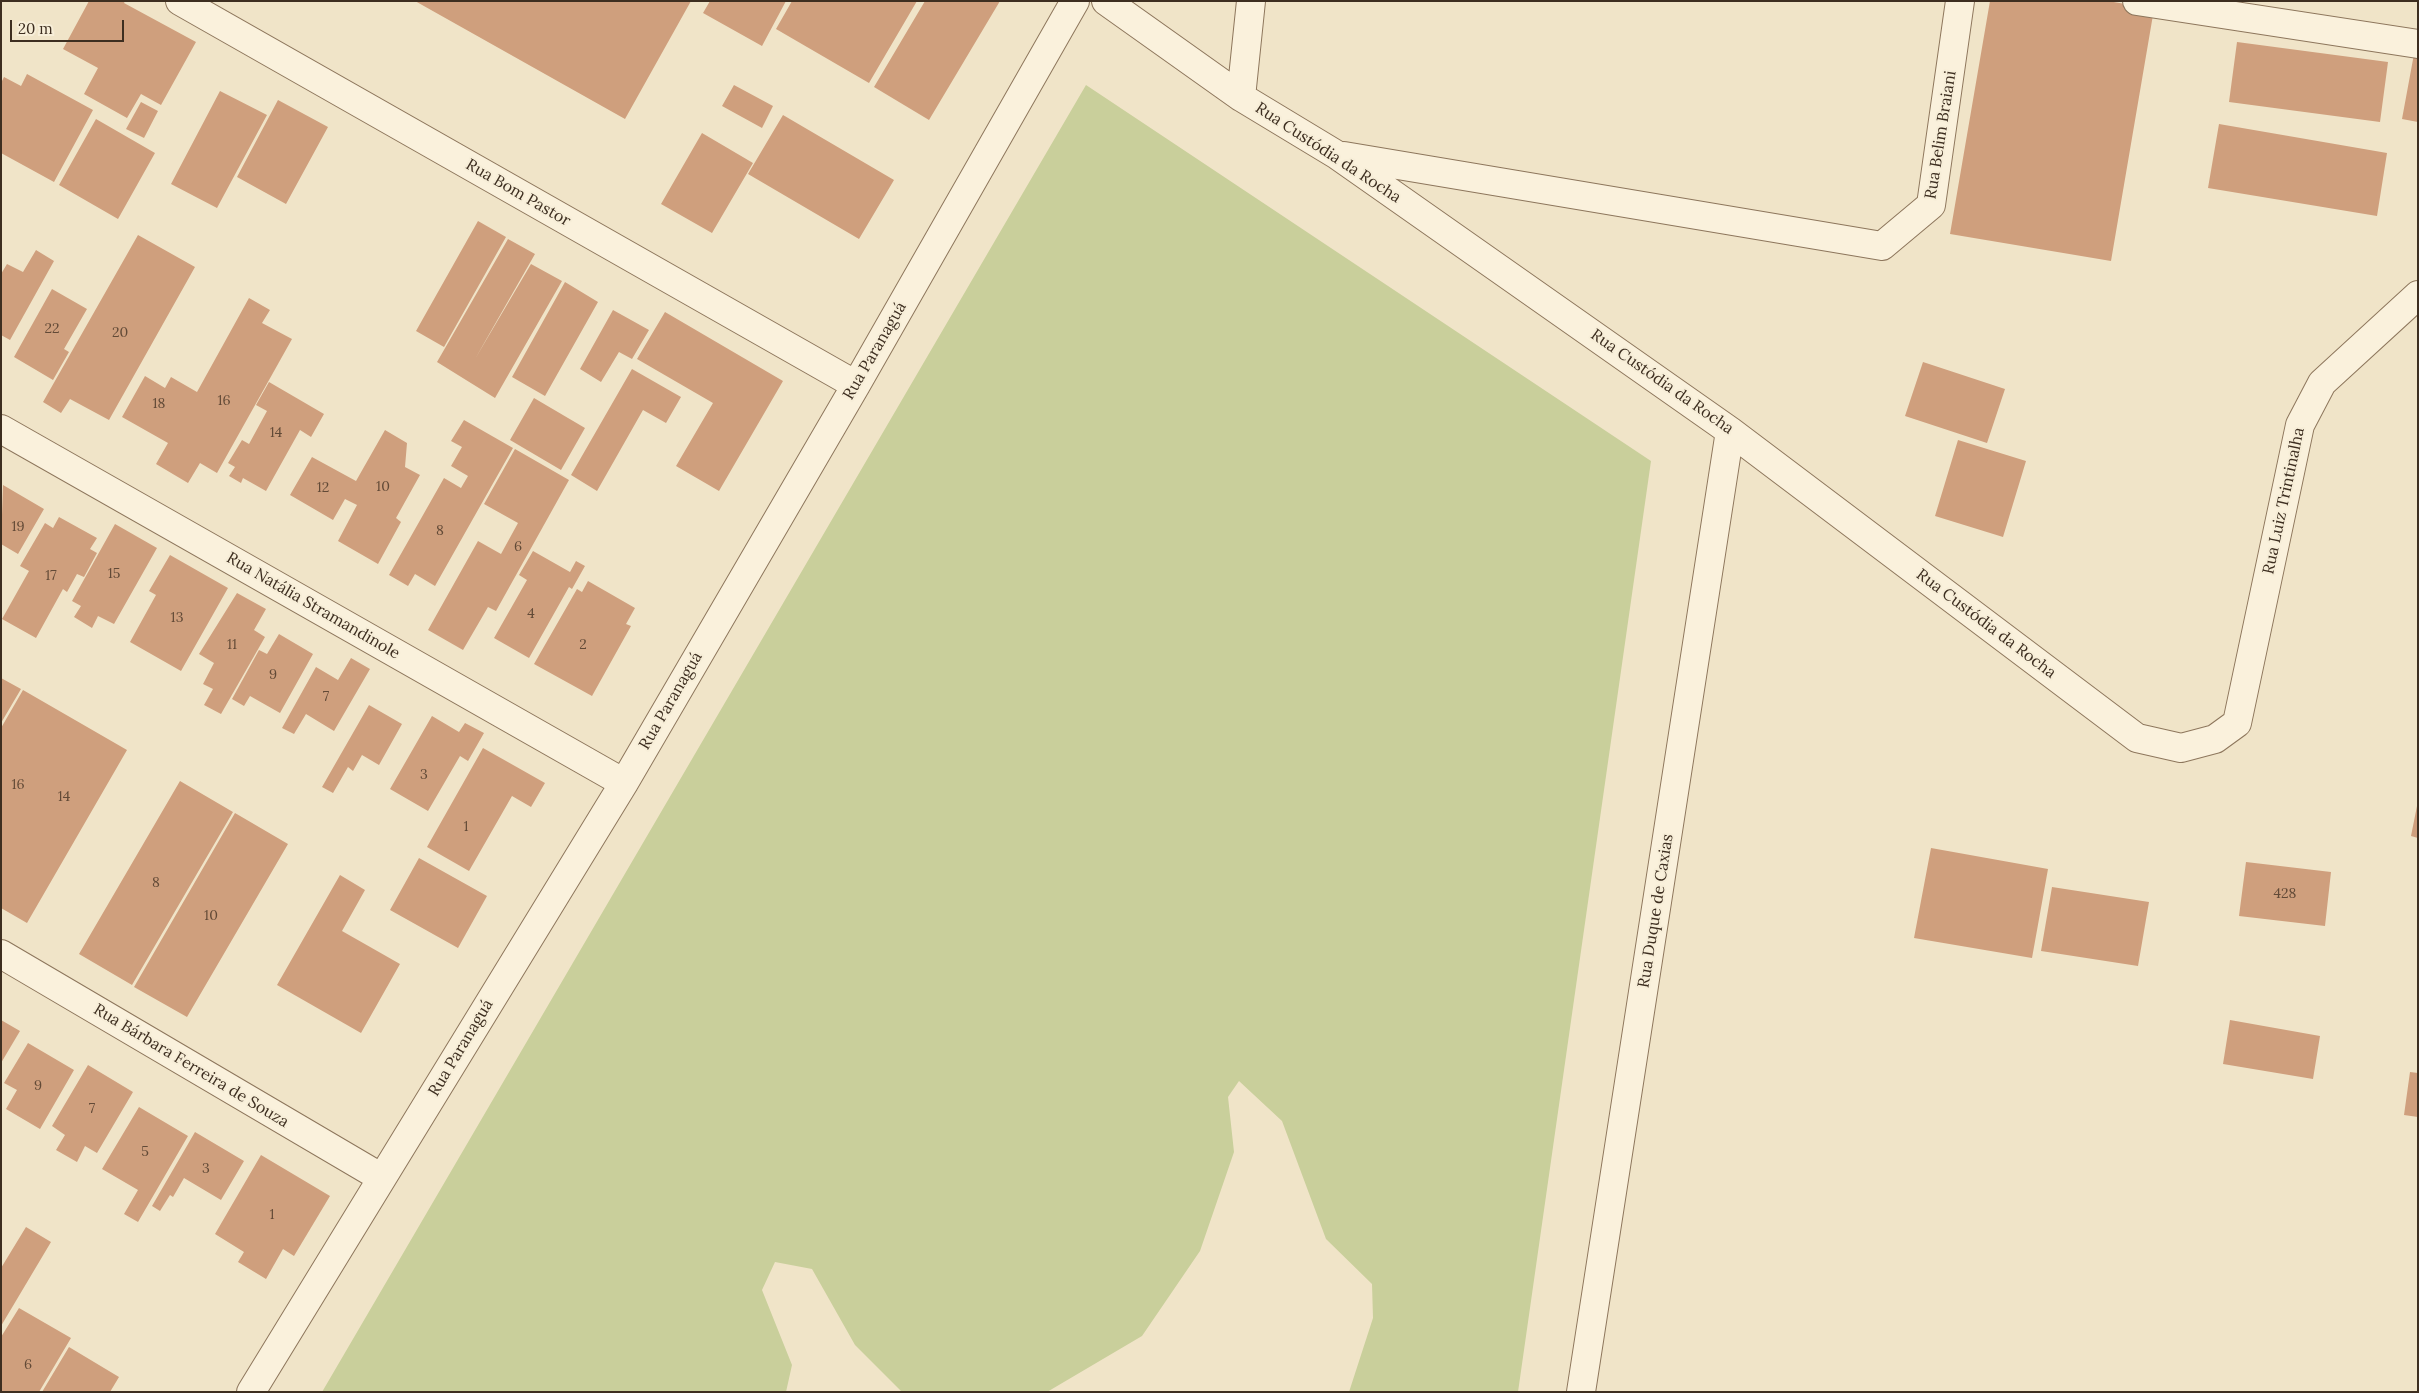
<!DOCTYPE html>
<meta charset="utf-8">
<style>
body{margin:0}
#map{position:relative;width:2419px;height:1393px;overflow:hidden;background:#f0e4c8;font-family:Lora,serif}
canvas{display:block}
.frame{position:absolute;inset:0;border:2px solid #3d2e20;pointer-events:none}
.scale{position:absolute;left:10px;top:20px;width:114px;height:22px;box-sizing:border-box;border:2px solid #3d2e20;border-top:0;padding-left:6px;font-size:15px;line-height:18px;white-space:nowrap;color:#3d2e20;-webkit-text-stroke:4px #f7eed8;paint-order:stroke}
</style>
<div id="map">
<canvas width="2419" height="1393"></canvas>
<div class="frame"></div>
<div class="scale">20 m</div>
</div>
<script>
const ctx = document.querySelector('canvas').getContext('2d');
ctx.lineJoin = 'round';
function fill(path, color) { ctx.fillStyle = color; ctx.fill(path, 'evenodd'); }
function trace(path, color, width, dash) { ctx.strokeStyle = color; ctx.lineWidth = width; ctx.lineCap = dash ? 'butt' : 'round'; ctx.setLineDash(dash || []); ctx.stroke(path); }
function label(font, color, halo, rows, align = 'center') {
  ctx.font = font + ' Lora,serif'; ctx.lineWidth = 4; ctx.setLineDash([]); ctx.textBaseline = 'middle'; ctx.strokeStyle = halo; ctx.fillStyle = color; for (const [text, x, y, turn = 0] of rows) {
    ctx.save(); ctx.translate(x, y); ctx.rotate((+turn || 0) * Math.PI / 180); ctx.textAlign = isNaN(turn) ? turn : align; if (halo) ctx.strokeText(text, 0, 0); ctx.fillText(text, 0, 0); ctx.restore();
  }
}
fill(new Path2D(`
 M1086 85 1651 461 1518 1392H1349L1373 1318 1372 1284 1326 1239 1282 1121 1239 1081 1228 1097 1234 1152 1200 1251 1142 1336 1047 1392H902L855 1345 812 1269 775 1262 762 1290 792 1365 786 1392H322Z`), '#c9cf9b');
fill(new Path2D(`
 M89 1H125L124 3 196 42 161 105 141 94 127 118 84 94 98 68 63 49Z
 M415 1H691L625 119Z
 M710 1H786L762 46 703 13Z
 M792 1H917L869 83 776 29Z
 M925 1H1000L929 120 874 87Z
 M1990 1H2108L2154 9 2111 261 1950 234Z
 M2237 42 2388 62 2380 122 2229 102Z
 M2414 54 2418 55V122L2402 119Z
 M27 74 93 110 54 182 1 153V83L4 77 21 86Z
 M734 85 773 106 762 128 722 106Z
 M220 91 267 115 217 208 171 184Z
 M278 100 328 127 286 204 237 177Z
 M141 102 158 111 144 138 126 129Z
 M783 115 894 180 859 239 748 174Z
 M96 119 155 153 118 219 59 185Z
 M2219 124 2387 153 2377 216 2208 188Z
 M702 133 753 163 712 233 661 204Z
 M478 221 506 237 444 347 416 331Z
 M138 235 195 267 109 420 70 399 61 413 43 402Z
 M508 239 535 254 475 359 531 264 562 281 495 398 437 362Z
 M36 250 54 261 10 340 1 335V274L7 264 23 272Z
 M565 282 598 302 545 396 512 377Z
 M52 289 87 309 64 349 69 352 53 380 14 357Z
 M249 298 270 310 262 323 292 339 217 473 200 463 188 483 156 464 168 443 122 417 145 376 165 388 171 377 197 392Z
 M613 310 649 330 632 359 619 352 601 382 580 369Z
 M665 312 783 381 719 491 676 466 713 403 637 359Z
 M1923 362 2005 389 1987 443 1905 416Z
 M632 369 681 397 666 423 643 410 597 491 571 475Z
 M269 382 324 414 311 437 300 430 266 491 243 478 241 483 229 476 235 467 228 463 242 440 249 444 267 411 256 405Z
 M534 398 585 428 561 470 510 440Z
 M464 420 513 448 435 586 415 574 408 586 389 575 444 478 461 488 468 476 451 466 462 447 451 441Z
 M385 430 407 443 405 467 420 475 396 518 401 522 378 564 338 541 357 505 345 499 333 520 290 495 312 457 356 481Z
 M1958 440 2026 461 2003 537 1935 516Z
 M515 449 569 480 496 611 488 607 463 650 428 630 478 541 501 554 518 523 484 504Z
 M3 485 44 509 18 554 1 544Z
 M59 517 97 538 90 549 97 553 84 577 77 574 67 592 63 589 36 638 2 619 29 571 20 566 45 523 53 528Z
 M115 524 157 548 114 624 98 616 92 628 74 617 81 606 72 601Z
 M533 551 570 572 576 561 585 566 572 589 569 587 529 658 494 638 527 580 519 575Z
 M170 555 228 588 181 671 130 642 156 595 149 591Z
 M588 581 635 608 626 624 631 626 592 696 534 664 577 589 582 592Z
 M237 593 266 609 254 630 265 637 221 714 204 705 213 689 203 684 214 663 199 654Z
 M279 634 313 654 280 713 250 696 244 706 232 699 259 650 267 654Z
 M351 658 370 669 334 731 306 714 294 734 282 728 316 667 338 680Z
 M1 678 21 689 1 723Z
 M23 690 127 750 27 923 1 908V728Z
 M369 705 402 724 379 765 362 755 353 771 348 767 333 793 322 787Z
 M432 716 459 732 465 723 484 733 468 761 460 756 428 811 390 789Z
 M483 748 545 783 531 807 512 796 469 871 427 847Z
 M180 781 233 812 132 985 79 954Z
 M2417 806H2418V838L2411 836Z
 M235 813 288 844 187 1017 134 987Z
 M1931 848 2048 869 2032 958 1914 938Z
 M419 858 487 896 458 948 390 910Z
 M2246 862 2331 872 2325 926 2239 916Z
 M340 875 365 890 342 931 400 964 361 1033 277 985Z
 M2052 887 2149 902 2138 966 2041 951Z
 M1 1020 20 1031 1 1063Z
 M2230 1020 2320 1036 2313 1079 2223 1064Z
 M28 1043 74 1070 40 1129 6 1109 17 1090 4 1083Z
 M88 1065 133 1092 97 1153 85 1146 77 1162 56 1150 65 1135 52 1126Z
 M2410 1072 2418 1073V1117L2404 1115Z
 M139 1107 188 1136 138 1222 124 1214 138 1190 102 1169Z
 M195 1132 244 1161 221 1200 184 1178 173 1197 170 1195 160 1211 152 1206Z
 M261 1155 330 1196 294 1256 283 1249 266 1279 238 1262 244 1252 215 1234Z
 M26 1227 51 1242 1 1326V1268Z
 M19 1308 71 1338 39 1392H1V1337Z
 M69 1347 119 1377 110 1392H42Z`), '#cf9f7d');
const minor = new Path2D(`
 M180 1 856 385
 M1106 1 1241 97 1337 155 1730 431 2137 738 2181 748 2215 739 2237 723 2300 425 2322 383 2418 295
 M2137 1 2418 44
 M1241 97 1251 1
 M1344 156 1882 246 1931 205 1960 1
 M1 429 624 783
 M1 954 382 1178
 M251 1392 624 783 856 385 1075 1
 M1581 1392 1730 431`);
trace(minor, '#8d765c', 30);
trace(minor, '#faf1dc', 28);
label('14px', '#624a37', null, [
 ["22",52,329],
 ["20",120,333],
 ["16",224,401],
 ["18",159,404],
 ["14",276,433],
 ["10",383,487],
 ["12",323,488],
 ["19",18,527],
 ["8",440,531],
 ["6",518,547],
 ["15",114,574],
 ["17",51,576],
 ["4",531,614],
 ["13",177,618],
 ["11",232,645],
 ["2",583,645],
 ["9",273,675],
 ["7",326,697],
 ["3",424,775],
 ["16",18,785],
 ["14",64,797],
 ["1",466,827],
 ["8",156,883],
 ["428",2285,894],
 ["10",211,916],
 ["9",38,1086],
 ["7",92,1109],
 ["5",145,1152],
 ["3",206,1169],
 ["1",272,1215],
 ["6",28,1365]
]);
label('16px', '#3d2e20', '#f7eed8', [
 ["Rua Belim Braiani",1941,135,-81],
 ["Rua Custódia da Rocha",1328,153,33],
 ["Rua Bom Pastor",518,193,30],
 ["Rua Paranaguá",875,351,-60],
 ["Rua Custódia da Rocha",1662,382,35],
 ["Rua Luiz Trintinalha",2284,501,-78],
 ["Rua Natália Stramandinole",313,606,30],
 ["Rua Custódia da Rocha",1986,624,37],
 ["Rua Paranaguá",671,701,-60],
 ["Rua Duque de Caxias",1656,911,-81],
 ["Rua Paranaguá",461,1048,-59],
 ["Rua Bárbara Ferreira de Souza",191,1066,31]
]);
</script>
